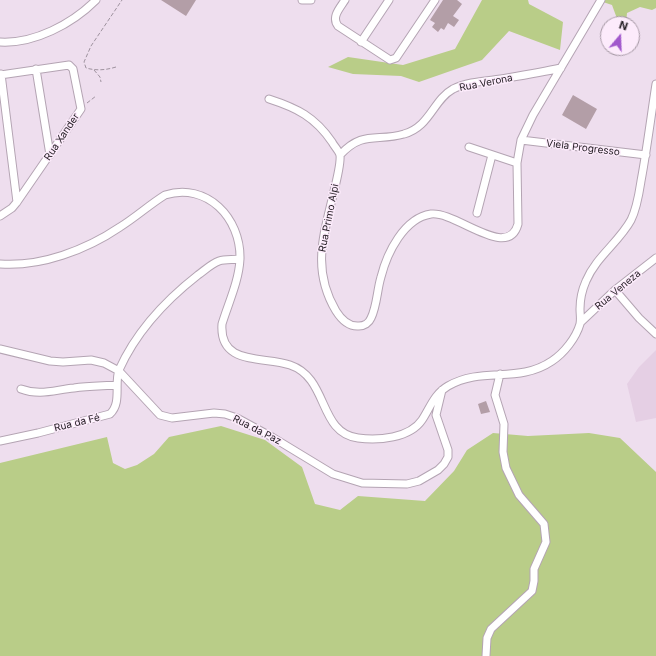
<!DOCTYPE html>
<meta charset="utf-8">
<style>
body{margin:0}
#map{position:relative;width:656px;height:656px;overflow:hidden;background:#eedeee;font-family:Inter,sans-serif}
canvas{display:block}
.north{position:absolute;left:600px;top:16px;width:40px;height:40px;box-sizing:border-box;background:#fcebfb;border:1px solid #a598a4;border-radius:50%;rotate:19deg;font-size:11px;font-weight:700;line-height:16px;text-align:center;color:#221c22}
.north::after{content:'';display:block;margin:auto;width:14px;height:18px;background:#a158cc;clip-path:polygon(50% 0,100% 100%,50% 72%,0 100%)}
</style>
<div id="map">
<canvas width="656" height="656"></canvas>
<div class="north">N</div>
</div>
<script>
const ctx = document.querySelector('canvas').getContext('2d');
ctx.lineJoin = 'round';
function fill(path, color) { ctx.fillStyle = color; ctx.fill(path, 'evenodd'); }
function trace(path, color, width, dash) { ctx.strokeStyle = color; ctx.lineWidth = width; ctx.lineCap = dash ? 'butt' : 'round'; ctx.setLineDash(dash || []); ctx.stroke(path); }
function label(font, color, halo, rows, align = 'center') {
  ctx.font = font + ' Inter,sans-serif'; ctx.lineWidth = 3; ctx.setLineDash([]); ctx.textBaseline = 'middle'; ctx.strokeStyle = halo; ctx.fillStyle = color; for (const [text, x, y, turn = 0] of rows) {
    ctx.save(); ctx.translate(x, y); ctx.rotate((+turn || 0) * Math.PI / 180); ctx.textAlign = isNaN(turn) ? turn : align; if (halo) ctx.strokeText(text, 0, 0); ctx.fillText(text, 0, 0); ctx.restore();
  }
}
fill(new Path2D(`
 M656 350V418L636 422 627 384 639 367Z`), '#e5cfe4');
fill(new Path2D(`
 M482 0H528L529 4 563 22 560 50 509 31 482 60 419 82 401 76 353 74 328 67 348 57 403 65 455 49Z
 M604 0H656V8L652 10 640 7 627 13 626 24H619L612 5 603 2Z
 M221 426 265 440 302 467 315 504 340 510 358 496 425 501 454 471 467 450 493 433 528 436 589 433 620 438 656 472V656H0V463L107 437 113 463 125 469 137 465 154 454 169 437Z`), '#b9cd88');
fill(new Path2D(`
 M161 0H196L186 16Z
 M443 0H457L462 4 453 16 459 20 454 27 448 23 444 30 441 28 438 32 432 27 435 23 430 20Z
 M573 95 597 109 586 129 562 115Z
 M486 401 490 412 481 414 478 404Z`), '#b39ea7');
const minor = new Path2D(`
 M302 0H311
 M345 0C340 8 331 17 338 26L390 60 396 58 435 0
 M0 42C34 44 72 24 96 0
 M361 42 389 0
 M36 69 50 155
 M1 74 17 202
 M0 75 69 65 73 69 81 109 17 202 12 208 0 216
 M269 99C297 108 315 117 332 142 334 146 339 151 340 155 341 163 336 183 334 191 324 234 311 269 336 311 341 319 348 327 359 326 364 326 369 323 371 318 377 306 377 290 381 277 387 253 404 218 431 214 456 211 508 261 518 224L517 163 521 140 533 115 601 0
 M521 140 646 155
 M469 147 517 163
 M340 155C363 130 377 142 404 134 430 127 433 100 453 89 469 81 490 81 507 78 525 75 543 72 561 68
 M477 213 492 155
 M0 264C41 267 86 250 120 227 136 217 149 205 165 195 207 182 241 218 240 259 239 281 228 304 222 324 219 366 263 356 290 365 329 378 318 433 358 438 378 441 410 438 422 420 430 408 434 394 448 386 483 366 518 384 552 361 564 353 576 338 580 324 581 319 580 314 580 309 580 299 582 290 586 281 596 257 619 242 631 220 637 208 639 194 641 181 647 149 651 116 656 84
 M615 290 639 318 656 334
 M581 322 615 290 656 258
 M0 349 50 361 63 362 91 360 104 363 119 371 160 415 172 418 214 413 225 414 237 418 272 437 333 474 362 483 407 484 419 481 438 470 444 464 448 457V450L436 415 442 390
 M21 389C40 396 54 390 74 388 88 386 103 386 117 385
 M0 441 38 433 110 414C122 403 114 384 119 370 136 332 166 300 198 275 205 270 211 264 219 261 225 259 233 260 240 259
 M486 656 487 638 491 629 532 591 534 581V569L546 542 544 524 519 495 506 468 503 452 504 424 495 395 500 374`);
trace(minor, '#b4a4b3', 9);
trace(new Path2D(`
 M116 67C106 70 97 71 86 68L84 62 91 46 122 0
 M94 70 100 77 101 82
 M87 103 96 96`), '#9e929e', 1, [4, 2]);
trace(minor, '#fff', 7);
label('10px', '#221c22', '#fcebfb', [
 ["Rua Verona",486,83,-11],
 ["Rua Xander",62,137,-56],
 ["Viela Progresso",583,148,7],
 ["Rua Primo Alpi",329,218,-79],
 ["Rua Veneza",618,290,-40],
 ["Rua da Fé",77,423,-14],
 ["Rua da Paz",257,430,27]
]);
</script>
